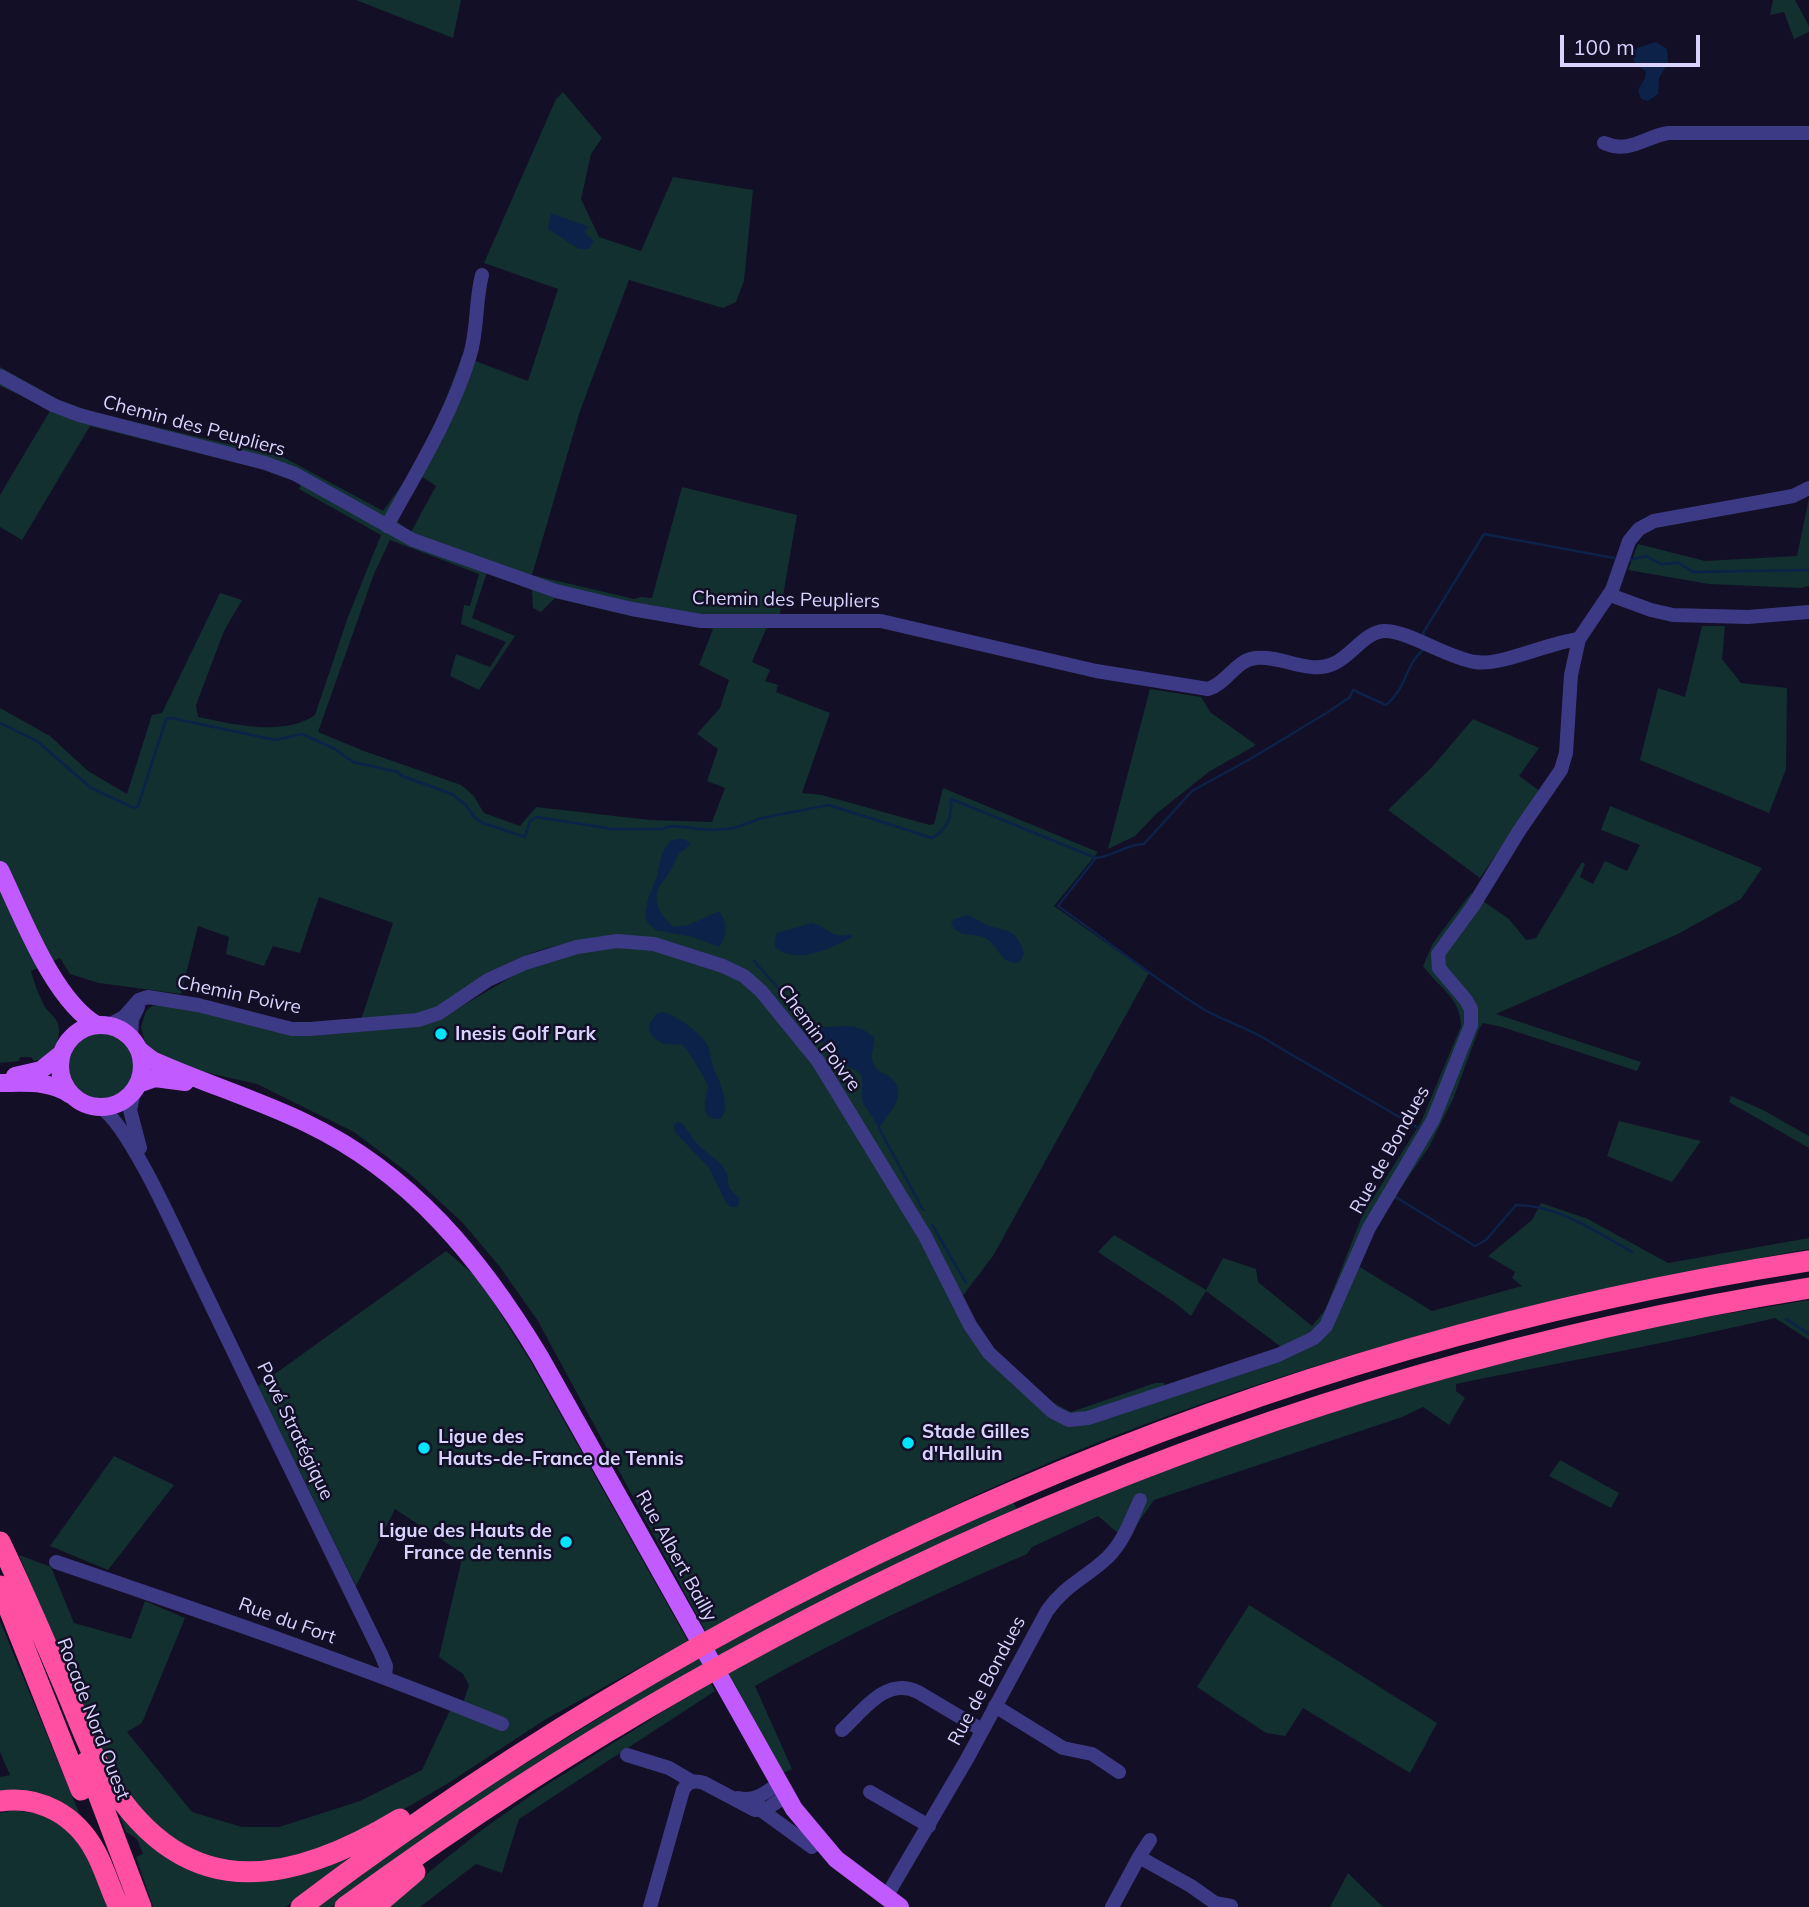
<!DOCTYPE html>
<meta charset="utf-8">
<style>
body{margin:0}
#map{position:relative;width:1809px;height:1907px;overflow:hidden;background:#130f26;font-family:Mulish,sans-serif}
canvas{display:block}
.scale{position:absolute;left:1560px;top:35px;width:140px;height:32px;box-sizing:border-box;border:4px solid #d9d4ff;border-top:0;padding-left:9px;font-size:21px;line-height:24px;white-space:nowrap;color:#d9d4ff;-webkit-text-stroke:5px #130f26;paint-order:stroke}
</style>
<div id="map">
<canvas width="1809" height="1907"></canvas>
<div class="scale">100 m</div>
</div>
<script>
const ctx = document.querySelector('canvas').getContext('2d');
ctx.lineJoin = 'round';
function fill(path, color) { ctx.fillStyle = color; ctx.fill(path, 'evenodd'); }
function trace(path, color, width, dash) { ctx.strokeStyle = color; ctx.lineWidth = width; ctx.lineCap = dash ? 'butt' : 'round'; ctx.setLineDash(dash || []); ctx.stroke(path); }
function label(font, color, halo, rows, align = 'center') {
  ctx.font = font + ' Mulish,sans-serif'; ctx.lineWidth = 5; ctx.setLineDash([]); ctx.textBaseline = 'middle'; ctx.strokeStyle = halo; ctx.fillStyle = color; for (const [text, x, y, turn = 0] of rows) {
    ctx.save(); ctx.translate(x, y); ctx.rotate((+turn || 0) * Math.PI / 180); ctx.textAlign = isNaN(turn) ? turn : align; if (halo) ctx.strokeText(text, 0, 0); ctx.fillText(text, 0, 0); ctx.restore();
  }
}
fill(new Path2D(`
 M356 0H461L453 38Z
 M1773 0H1795L1809 26V32L1794 39 1784 12 1770 15Z
 M563 92 602 138 591 154 581 199 599 237 641 251 673 177 753 190 744 281 736 302 723 308 629 280 580 411 532 575 634 599 640 597 652 598 682 487 797 515 778 625 766 629 752 662 770 670 765 681 778 685 776 692 830 713 802 793 822 795 930 825 934 824 943 788 1098 852 1054 906 1149 973 993 1256 961 1298C985 1348 1021 1388 1071 1412L1155 1383H1164L1169 1397 1254 1370 1292 1355 1206 1291 1191 1316 1174 1302 1098 1252 1114 1235 1206 1290 1223 1258 1256 1269 1258 1282 1312 1326 1325 1310 1363 1214 1421 1122 1461 1026C1461 998 1438 987 1423 966L1433 943 1471 893 1509 919 1526 940 1536 938 1582 862 1585 864 1580 877 1593 884 1605 861 1627 871 1640 845 1601 830 1610 806 1762 868 1741 899 1678 934 1496 1014 1641 1062 1637 1071 1502 1027 1483 1023 1479 1029 1453 1099 1429 1147 1394 1198 1374 1232 1358 1266 1432 1311 1522 1286 1512 1278 1515 1272 1488 1256 1532 1220 1541 1203 1588 1219 1668 1263 1809 1238V1249C1567 1292 1327 1352 1099 1442 963 1496 835 1564 706 1632L538 1321 500 1267 463 1223 411 1175 354 1132 257 1084 191 1069 155 1053 146 1046 141 1027 146 1011 152 1006 161 1005 211 1012 293 1035 338 1033 424 1024 443 1017 532 965 629 941 631 936C596 940 557 942 524 956 490 971 463 997 431 1012 411 1021 383 1019 361 1020L393 923 319 897 300 953 273 946 264 966 226 954 229 937 198 926 181 994 99 983 70 974 60 958 31 971C34 982 39 996 45 1007 49 1013 56 1017 58 1024 63 1041 50 1058 34 1061L31 1057H20L19 1061 0 1063V708L50 736 88 771 127 794 152 715 162 713 220 593 242 600 224 631 196 705 198 717C233 724 283 737 315 715L348 617 381 535 299 489 302 481 270 471 90 426 22 540 0 527V495L51 409 0 386V367L61 401 97 413 283 457 383 511 414 468 445 401 462 356 528 381 558 289 484 263 556 99ZM419 475 436 486 411 532 394 519ZM390 540 479 574 470 606 464 605 461 624 506 642 490 667 456 654 450 676 479 690 515 636 472 618 487 572 532 590 533 608 541 612 555 598 630 616 713 629 699 665 729 680 720 708 697 734 718 749 707 781 725 788 712 822 650 820 536 807 520 826 484 813 473 795 461 785 364 751 318 732 374 574Z
 M1809 498V586L1800 588 1709 584 1628 570 1638 544 1705 561 1797 556Z
 M1702 626H1725L1722 659 1741 683 1787 688 1786 769 1769 813 1640 760 1658 688 1685 697Z
 M1150 689 1201 697 1210 712 1256 745 1210 771 1156 814 1135 836 1108 849Z
 M1473 719 1539 748 1519 776 1540 791 1480 878 1388 810 1432 767Z
 M68 1066a33 33 0 1 1 66 0a33 33 0 1 1-66 0Z
 M1731 1096 1763 1110 1809 1136V1148L1729 1102Z
 M1619 1121 1701 1141 1672 1182 1607 1156Z
 M446 1251 478 1278 531 1362 688 1641 546 1719 450 1782 394 1815 338 1844 263 1863 227 1862 192 1853 134 1806 90 1731 19 1555 51 1567 74 1623 131 1639 145 1601 185 1618 142 1723 127 1732 192 1812 242 1827H279L360 1801 422 1770 451 1708 460 1712 469 1685 463 1674 439 1657 463 1554 395 1509 356 1586 258 1386Z
 M1809 1300V1340L1775 1318C1669 1343 1562 1362 1456 1384V1391L1465 1398 1449 1425 1423 1407 1402 1417 1154 1500 1133 1530 1118 1533 1098 1516 1032 1547 1027 1554C934 1594 843 1636 755 1686L792 1769 783 1773 727 1674 814 1626 942 1565 1124 1484 1281 1429 1394 1393 1506 1361 1653 1326Z
 M114 1456 174 1485 108 1570 50 1546Z
 M1560 1460 1619 1493 1611 1508 1549 1476Z
 M1012 1499 1018 1512 409 1851 331 1907H315L424 1826 759 1619Z
 M1249 1605 1437 1723 1410 1773 1303 1708 1285 1736 1266 1733 1197 1687Z
 M0 1621 82 1820 0 1795V1777L10 1775 0 1752Z
 M710 1682 715 1691 519 1819 502 1873 476 1864 420 1907H385L483 1829 540 1789Z
 M114 1801C123 1812 131 1824 141 1834 181 1877 238 1890 294 1876 314 1871 334 1862 354 1854L286 1907H153L136 1857 143 1854 137 1839 126 1832Z
 M14 1810C23 1812 34 1812 42 1815 82 1831 94 1871 111 1907H0V1813Z
 M1348 1873 1383 1907H1330Z`), '#12302f');
fill(new Path2D(`
 M1656 42 1667 49 1668 63 1659 78 1658 94 1648 101 1641 99 1638 90 1645 78 1646 72 1635 63 1632 55 1637 48Z
 M551 213 589 227 584 232 594 241 589 249H579L548 229Z
 M677 839H685L691 845C676 854 678 856 671 870 668 875 664 879 661 884 650 900 661 916 674 927L689 925 719 911C728 923 728 935 719 947L693 937 655 930 647 922 645 915 648 899 657 876 662 853 670 841Z
 M968 915C975 918 982 923 989 926 1010 932 1016 929 1024 953L1020 962C1001 967 999 945 985 938 973 932 958 939 951 923L954 919Z
 M811 923C827 926 832 940 851 934L852 937C832 948 796 966 775 947V940L777 933Z
 M663 1012C674 1014 697 1031 704 1040 711 1048 710 1058 713 1067 719 1081 732 1104 721 1119 697 1120 706 1101 708 1086 704 1077 688 1048 681 1044 668 1045 659 1045 650 1033L649 1025 656 1014Z
 M813 1024C839 1033 849 1017 874 1037 875 1047 869 1055 874 1065 878 1074 885 1072 891 1078 909 1094 889 1113 879 1128L862 1101V1077L859 1072 836 1061 811 1027Z
 M677 1122 683 1124 698 1145 721 1164 727 1173 729 1188 740 1199 738 1207H730L725 1201 709 1168 675 1132 674 1125Z`), '#0c2248');
trace(new Path2D(`
 M1630 560 1646 556 1661 564 1679 563 1693 572 1809 570
 M1424 636 1423 633 1484 534 1614 558
 M0 723 37 741 91 788 134 808 138 806 166 719 171 718 275 740 302 734 335 749 353 762 398 772 402 776 452 794 466 805 474 817 483 823 525 837 530 821 537 817 612 829H661L672 826 713 830 734 828 762 818 829 805 932 838C948 829 952 817 951 799L1096 858C1113 856 1127 844 1144 844L1192 791 1252 758 1328 712 1350 697 1353 690 1386 705C1407 688 1405 665 1423 650
 M1095 859 1058 906C1106 940 1153 978 1203 1009 1227 1023 1253 1029 1275 1045L1420 1129
 M754 961 812 1026
 M879 1128 923 1210
 M1394 1196 1475 1246 1486 1240 1516 1205C1558 1205 1597 1232 1632 1252
 M932 1225 966 1283
 M1786 1319 1809 1334`), '#0c2248', 2.5);
trace(new Path2D(`
 M1604 143C1630 154 1644 137 1668 133H1809
 M0 376 53 405 79 415 265 463 295 474 413 540 556 591 632 609 701 621H881L1096 671 1208 689C1228 683 1235 660 1256 658 1282 655 1310 676 1335 663 1352 655 1365 632 1384 631 1407 630 1447 658 1475 662 1503 666 1546 643 1579 639
 M387 526C417 471 452 415 470 355 478 329 475 302 482 275
 M1610 595 1651 610 1673 615 1748 617 1809 612
 M109 1025 124 1017 139 1000 148 997 198 1005 292 1029H310L418 1020 439 1013 488 980 525 963 577 947 617 941 654 944 723 966 744 976 761 991 818 1061 925 1236 970 1325 989 1353 1053 1412 1069 1420 1088 1418 1278 1355 1314 1338 1326 1326 1369 1228 1433 1120 1471 1025V1009L1466 1000 1439 968 1438 954 1473 906 1519 831 1561 770 1566 753 1571 675 1579 639 1612 590 1629 541 1639 529 1654 521 1793 496 1809 488
 M131 1038 132 1019 138 1007
 M134 1091 130 1110 140 1148
 M100 1107C131 1126 183 1248 202 1286 261 1409 321 1532 381 1654L386 1666 385 1677
 M56 1562C206 1613 355 1664 502 1724
 M995 1706 1063 1748 1092 1754 1119 1772
 M842 1730C863 1711 886 1676 918 1692L982 1730
 M627 1755 669 1768 693 1782
 M870 1792 929 1826
 M738 1798C755 1802 765 1793 778 1784
 M761 1810 812 1847
 M1150 1840 1139 1857 1191 1886 1215 1903 1231 1906
 M886 1897 967 1759 1047 1611C1066 1584 1086 1578 1108 1557 1124 1541 1131 1520 1140 1500
 M650 1907 683 1790C688 1781 695 1780 704 1783L755 1810 768 1808 786 1796
 M1112 1907 1139 1857`), '#3d3a85', 14);
trace(new Path2D(`
 M0 870C22 915 53 1000 97 1025
 M60 1066a41 41 0 1 1 82 0a41 41 0 1 1-82 0Z
 M139 1050 152 1060C203 1083 256 1099 306 1123 411 1173 481 1259 540 1357L794 1809 836 1859 900 1907
 M15 1076 41 1070 61 1054
 M0 1083C24 1083 51 1080 71 1095
 M138 1084 155 1078 185 1082`), '#c25bff', 18);
trace(new Path2D(`
 M0 1542C23 1590 44 1639 65 1688 75 1711 83 1734 94 1756 170 1900 273 1896 400 1819
 M0 1586 81 1790
 M86 1762 141 1907
 M0 1801C41 1795 76 1816 95 1851 105 1869 110 1889 119 1907
 M301 1907C741 1574 1263 1345 1809 1261
 M345 1907C780 1588 1275 1374 1809 1288
 M374 1907 415 1872`), '#ff4fa3', 21);
for (const [x, y, r, color] of [
 [441,1034,7,"#00e5ff"],
 [908,1443,7,"#00e5ff"],
 [424,1448,7,"#00e5ff"],
 [566,1542,7,"#00e5ff"]
]) { const dot = new Path2D(); dot.arc(x, y, r, 0, 2 * Math.PI); ctx.fillStyle = color; ctx.fill(dot); trace(dot, '#130f26', 2.5); }
label('19px', '#d9d4ff', '#130f26', [
 ["Chemin des Peupliers",194,426,15],
 ["Chemin des Peupliers",786,600,1],
 ["Chemin Poivre",239,995,12],
 ["Chemin Poivre",819,1038,54],
 ["Rue de Bondues",1390,1150,-61],
 ["Pavé Stratégique",295,1431,64],
 ["Rue Albert Bailly",676,1556,61],
 ["Rue du Fort",287,1621,20],
 ["Rue de Bondues",987,1681,-62],
 ["Rocade Nord Ouest",93,1719,69]
]);
label('bold 19px', '#d9d4ff', '#130f26', [
 ["Inesis Golf Park",455,1034],
 ["Stade Gilles",922,1432],
 ["d'Halluin",922,1454],
 ["Ligue des",438,1437],
 ["Hauts-de-France de Tennis",438,1459],
 ["Ligue des Hauts de",552,1531,"right"],
 ["France de tennis",552,1553,"right"]
], 'left');
</script>
